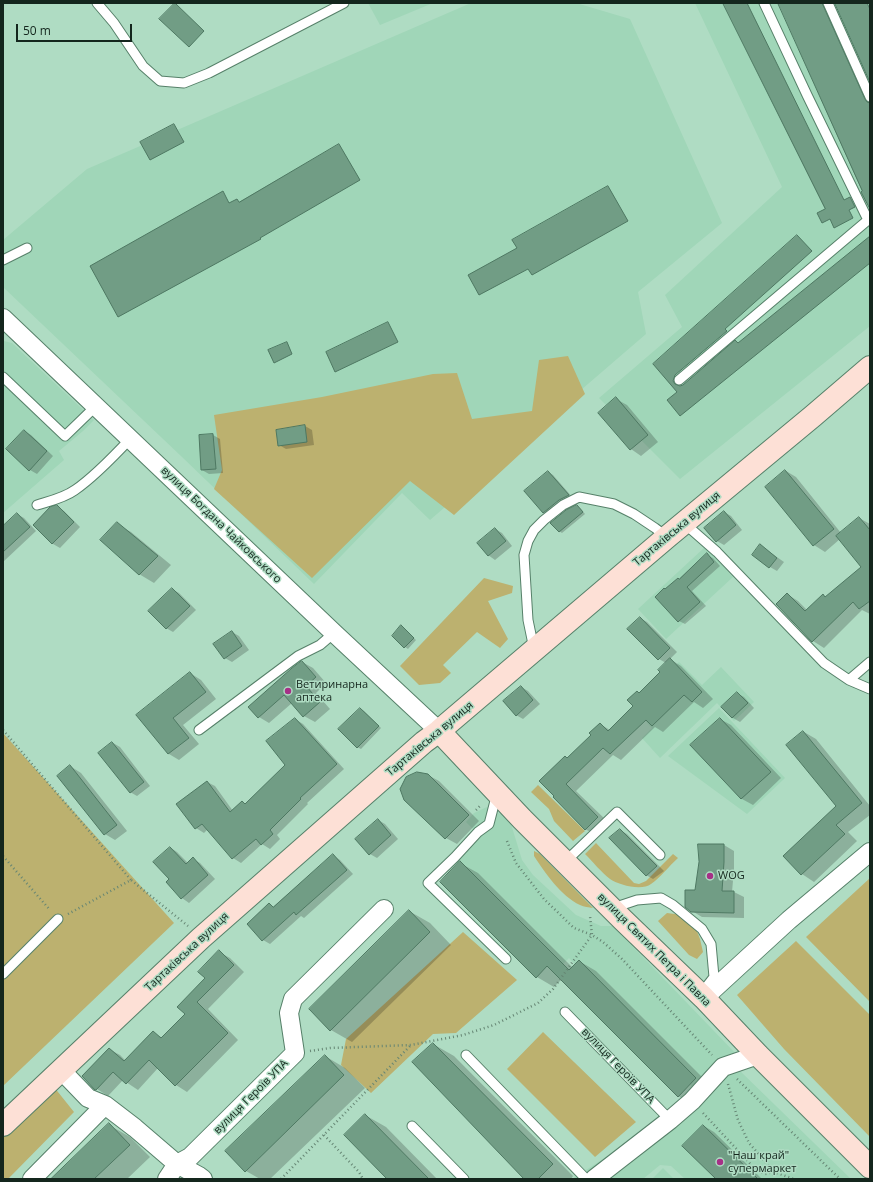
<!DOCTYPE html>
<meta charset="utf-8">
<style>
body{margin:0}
#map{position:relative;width:873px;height:1182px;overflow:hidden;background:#afdcc3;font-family:"Open Sans",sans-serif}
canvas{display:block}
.frame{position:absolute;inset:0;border:4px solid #14261d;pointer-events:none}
.scale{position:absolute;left:16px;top:24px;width:116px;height:18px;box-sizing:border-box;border:2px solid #14261d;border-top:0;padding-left:5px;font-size:12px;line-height:14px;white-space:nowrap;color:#14261d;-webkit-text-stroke:3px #afdcc3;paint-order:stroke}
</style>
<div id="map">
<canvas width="873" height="1182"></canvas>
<div class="frame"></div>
<div class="scale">50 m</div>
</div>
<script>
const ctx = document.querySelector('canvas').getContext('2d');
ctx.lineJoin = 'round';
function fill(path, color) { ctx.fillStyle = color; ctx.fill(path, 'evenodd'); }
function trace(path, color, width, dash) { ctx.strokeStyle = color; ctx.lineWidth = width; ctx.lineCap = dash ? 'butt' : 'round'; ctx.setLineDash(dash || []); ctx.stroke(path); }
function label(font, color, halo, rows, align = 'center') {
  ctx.font = font + ' "Open Sans",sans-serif'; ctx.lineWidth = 3; ctx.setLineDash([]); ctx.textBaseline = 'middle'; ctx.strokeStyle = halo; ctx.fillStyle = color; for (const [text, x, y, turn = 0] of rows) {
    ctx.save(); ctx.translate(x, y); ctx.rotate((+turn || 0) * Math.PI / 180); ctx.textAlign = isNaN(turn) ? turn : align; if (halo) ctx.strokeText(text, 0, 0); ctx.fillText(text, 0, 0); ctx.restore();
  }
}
fill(new Path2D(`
 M368 3H433L380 25Z
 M471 3H576L630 19 722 223 638 292 646 334 430 520 402 493 314 584 182 457 3 287V240L87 169Z
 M695 3H870V326L680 479 599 398 682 327 665 295 782 187Z
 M4 341 12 343 94 420 83 431 59 451 64 460 3 513V342Z
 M705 547 733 577 666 639 638 609Z
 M679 662 702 685 721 667 754 702 734 721 717 703 660 758 642 738 652 728 632 707Z
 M719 708 785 778 747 814 668 756Z
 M487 807 503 815 511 824 522 860 533 875 576 915 601 926H613L738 1056 737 1068 851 1179H685L671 1166 660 1165 643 1179H572L617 1150 673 1109 693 1088 569 958 558 969 455 861 481 837 466 822 474 813Z
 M663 1168 674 1179H652Z`), '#a0d6b8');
fill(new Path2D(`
 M568 356 585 394 454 515 410 481 312 578 214 489 222 470 214 415 322 397 433 374 457 373 472 419 532 411 539 360Z
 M484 578 513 586 512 593 488 601 508 639 500 648 477 632 443 665 451 673 440 683 419 685 400 666Z
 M3 733 174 923 3 1086Z
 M538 785 585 831 573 841 554 821 549 809 531 792Z
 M596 843 634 883 639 884 646 881 673 854 678 858C669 866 660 878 651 884 642 891 618 885 610 879 601 872 593 862 585 854Z
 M534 851 540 854 593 908C589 907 584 907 580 905 561 896 545 873 534 856Z
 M870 878V1002L806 937Z
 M667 913 682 915 695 926 700 939 703 952 697 959 689 955 658 921Z
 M463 932 517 980 456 1033 433 1034 371 1093 341 1065 346 1039Z
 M796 941 870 1015V1137L784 1049 737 995Z
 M543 1032 636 1122 595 1157 507 1069Z
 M54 1087 74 1112 8 1179H3V1136Z`), '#bcb16f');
fill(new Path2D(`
 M616 399 627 405 658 442 641 456 631 449Z
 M305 426 312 430 314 445 286 449 279 445Z
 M24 431 31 435 53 456 37 474 30 470Z
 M213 435 220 439 223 473 209 474 202 470 200 436Z
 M786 471 796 477 841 533 859 518 870 524V614L862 610 824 648 813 641 777 604 787 594 798 601 807 610 823 595 826 597 863 567 840 539 825 552 814 545 766 487Z
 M548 472 553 475 573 498 548 515 543 513Z
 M57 506 64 511 80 527 60 548 53 544 34 525Z
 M577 506 580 508 585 514 562 533 559 531Z
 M724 512 731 516 742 530 724 545 717 541 705 528Z
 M17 514 24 518 36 531 3 562V527Z
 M117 524 131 532 171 565 154 583 139 574Z
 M495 529 502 533 512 546 495 560 488 555Z
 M761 546 784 562 777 571 770 567Z
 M707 555 713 558 720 566 692 591 706 606 685 624 679 621V580Z
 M172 589 179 593 196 610 173 632 166 628Z
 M640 618 647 622 677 652 670 659 681 666 713 699 703 708 694 702 663 732 655 727 621 760 613 755 576 791 609 823 596 835 585 829 554 797 568 759 592 735 600 724 610 730 634 706 640 693 662 672 666 663 659 659Z
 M404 629 416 640 408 649 405 647Z
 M232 632 239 636 249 650 232 662 225 658Z
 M302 662 313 668 326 683 316 693 330 709 315 722 304 716 292 703 269 723 259 717Z
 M190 673 201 680 216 699 183 725 199 744 179 760 169 754 138 715Z
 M521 687 528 691 540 704 523 719 516 715Z
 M737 693 744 697 754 708 740 722 733 718 723 707Z
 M361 709 364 711 381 728 361 749 357 747Z
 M295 719 303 724 344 769 307 803 308 804 277 835 280 839 270 849 262 844 241 863 233 858 208 829 204 833 196 828 207 782 215 786 233 811 242 802 246 805 286 765Z
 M720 719 731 725 781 778 753 805 742 799 692 746Z
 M804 732 816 739 870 806V815L848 832 857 841 814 882 802 874 837 806Z
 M113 743 120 747 150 786 137 796 130 792Z
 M70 766 81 773 127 831 115 840 105 834Z
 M428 775 439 781 479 821 457 844 446 838 405 799Z
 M378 820 385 824 398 839 377 858 370 854Z
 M620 830 627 834 664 871 653 879 646 875Z
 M724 845 734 851V869L732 892H734L744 897V918L702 917 692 911 696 892 700 862Z
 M171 848 177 852 188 863 193 859 200 863 215 879 189 903 182 898 167 882 170 879Z
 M334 856 340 860 353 874 304 918 301 916 270 944 263 940 269 904 274 907Z
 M460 863 478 873 573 968 579 961 596 971 713 1088 696 1106 678 1096 562 979 554 987 537 977 441 882Z
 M409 911 430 923 451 945 352 1042 331 1030Z
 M219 952 230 958 244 972 208 1009 238 1040 187 1092 176 1085 158 1068 138 1090 123 1080 108 1096 97 1089 83 1076 109 1049 120 1055 126 1061 153 1033 163 1038 186 1014 206 978Z
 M433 1044 454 1056 573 1176 571 1179H526Z
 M325 1056 345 1068 365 1088 270 1179H260L246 1171Z
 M365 1115 386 1127 437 1179H389Z
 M109 1125 130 1137 150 1157 127 1179H52Z
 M704 1126 714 1132 762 1179H717Z`), '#0003');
const building = new Path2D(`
 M175 3 204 31 189 47 159 19Z
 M723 3H747L844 200 850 197 855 207 849 210 853 218 834 228 830 219 822 223 817 213 825 209Z
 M778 3H822L865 99 867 102 870 103V209L861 192 862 191Z
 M835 3H867L870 9V82Z
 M174 124 184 142 150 160 140 142Z
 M339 144 360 180 260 238 261 239 118 317 90 266 223 191 229 203 237 199 239 202Z
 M608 186 628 221 532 275 528 269 479 295 468 275 517 248 512 240Z
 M797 235 812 251 725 329 727 331 675 375 673 381 675 384 680 386 683 385 735 340 738 343 870 236V263L680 416 667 400 677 392 653 364Z
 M388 322 398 342 335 372 326 352Z
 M287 342 292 354 274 363 268 350Z
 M616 397 648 435 630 450 598 413Z
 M305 425 307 442 278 446 276 430Z
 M24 430 47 451 29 471 6 449Z
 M213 434 216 469 201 470 199 435Z
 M785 470 834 529 813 546 765 487Z
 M548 471 569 495 559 500 543 513 524 491Z
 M57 505 74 522 52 544 33 525 50 507Z
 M577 505 583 512 559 532 550 523 566 510Z
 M724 511 736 525 716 542 704 528Z
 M17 513 30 527 3 552V526Z
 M859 517 870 530V601L859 609 853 602 812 642 776 604 787 593 805 611 823 594 825 597 861 567 836 536Z
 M117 522 158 556 139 575 100 540Z
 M495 528 506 541 488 556 477 543Z
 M760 544 777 558 769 568 752 555Z
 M707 553 714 562 687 587 700 602 678 622 655 597 664 588 665 589 678 578 679 579Z
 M172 588 190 606 166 629 148 611Z
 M640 617 670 648 658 660 627 629Z
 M401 625 414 638 404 648 392 636Z
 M232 631 242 646 224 659 213 644Z
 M670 658 702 692 692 702 684 695 652 726 646 720 610 754 603 748 566 784 598 817 585 830 553 797 554 796 539 781 565 756 567 758 591 735 589 733 600 723 608 731 633 706 627 700 637 691 639 693 660 672 658 670Z
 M302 661 316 677 306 686 320 702 303 717 284 695 258 718 248 707 292 668Z
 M190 672 206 692 173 718 189 738 168 754 136 715Z
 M521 686 533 700 516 716 503 701Z
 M737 692 748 703 732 718 721 707Z
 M360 708 379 726 357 748 338 729Z
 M295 718 337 764 300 798 301 799 270 830 273 834 261 845 256 839 232 859 202 824 195 829 176 804 207 781 230 812 242 801 245 804 285 765 266 741Z
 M720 718 771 772 741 799 690 745Z
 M803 731 862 803 836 825 845 834 801 875 783 856 836 806 786 745Z
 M112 742 144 782 130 793 98 753Z
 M70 765 117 825 104 835 57 776Z
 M417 772 428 774 469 815 445 839 404 800 400 789 406 777Z
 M378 819 391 835 369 855 355 839Z
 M620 829 657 866 646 876 609 838Z
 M698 844H724V862L722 891H734V913L691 912 685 907V890H695L699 862Z
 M170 847 186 864 193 857 208 875 181 899 166 882 169 879 153 862Z
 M333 854 347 870 296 915 294 912 262 941 247 924 269 903 273 907Z
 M460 861 569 970 579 960 696 1078 678 1097 547 966 536 978 440 882Z
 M409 910 430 932 330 1031 309 1009Z
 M219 950 234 965 197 1002 228 1033 175 1086 149 1060 126 1084 113 1072 96 1090H95L82 1076 109 1048 124 1061 153 1031 161 1038 185 1014 177 1007 205 978 198 972Z
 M433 1043 553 1164 538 1179H524L412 1062Z
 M325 1055 344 1075 245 1172 225 1151Z
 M365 1114 429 1179H387L344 1135Z
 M109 1123 130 1145 94 1179H51Z
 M703 1125 758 1179H716L682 1146Z`);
fill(building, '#719d85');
trace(building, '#4e7862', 1);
const lane = new Path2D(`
 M97 3 114 23 143 66 160 81 184 83 209 73 344 3
 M828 3 870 97
 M3 260 27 248
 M3 377 65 436 96 406
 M679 380 868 220 807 95 764 3
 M37 505C50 501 64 498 75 490 94 477 115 455 130 439
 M684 523 717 552 824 663 849 680 870 689
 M534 649 528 620 524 555 528 541 534 530 544 520 563 505 579 497 614 504 634 514 655 528 667 537
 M849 680 870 662
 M199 730 298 656 320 645 334 633
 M497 793 489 824 478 832 455 857 428 883 506 959
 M565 862 617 812 660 855
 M613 908 637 900 661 898 673 905 702 929 711 944 714 977 707 986
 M3 974 58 919
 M565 1012 670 1120
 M466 1055 586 1179
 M412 1126 464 1179`);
const street = new Path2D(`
 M3 318 334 633 439 731
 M704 998 789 920 870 852
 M61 1070 88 1098 105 1105 135 1128 177 1164 199 1176 203 1179
 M32 1179 105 1105
 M167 1179 177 1164 190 1157 295 1053 289 1013 293 999 384 909
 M594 1179 670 1120 692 1101 723 1067 758 1055`);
const secondary = new Path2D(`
 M439 731 522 819 623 920 704 998 758 1055 870 1167
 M3 1125 201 938 424 742 439 731 667 537 813 416 870 367`);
trace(lane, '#568069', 11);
trace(street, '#568069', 20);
trace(secondary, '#568069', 24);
trace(new Path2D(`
 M3 730 131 880
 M476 810 481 805
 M507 841 516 863 544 899 574 928 592 935 603 942 622 959 712 1055
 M3 856 50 910
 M68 914 131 880 188 926
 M310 1051 330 1048 411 1045 463 1035 494 1025 538 1003 553 989 592 935 590 916
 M737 1079 840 1179
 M728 1084 738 1120 749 1143 774 1172 773 1179
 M703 1113 756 1170 765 1174 774 1172 794 1179
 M324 1135 359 1172 363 1179
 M281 1179 411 1045`), '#658573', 2.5, [1, 3]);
trace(lane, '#fff', 9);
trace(street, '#fff', 18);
trace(secondary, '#fde0d6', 22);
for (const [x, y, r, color] of [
 [288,691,4,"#a63087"],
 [710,876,4,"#a63087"],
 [720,1162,4,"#a63087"]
]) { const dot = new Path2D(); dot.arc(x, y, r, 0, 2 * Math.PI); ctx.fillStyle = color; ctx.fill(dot); trace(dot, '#afdcc3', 1.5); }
label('11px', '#14261d', '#afdcc3', [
 ["вулиця Богдана Чайковського",221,525,44],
 ["Тартаківська вулиця",677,529,-40],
 ["Тартаківська вулиця",430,739,-40],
 ["вулиця Святих Петра і Павла",654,950,45],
 ["Тартаківська вулиця",187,952,-43],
 ["вулиця Героїв УПА",618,1066,46],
 ["вулиця Героїв УПА",251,1097,-45]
]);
label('11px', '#14261d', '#afdcc3', [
 ["Ветиринарна",296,685],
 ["аптека",296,698],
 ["WOG",718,876],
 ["\"Наш край\"",728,1156],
 ["супермаркет",728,1169]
], 'left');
</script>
